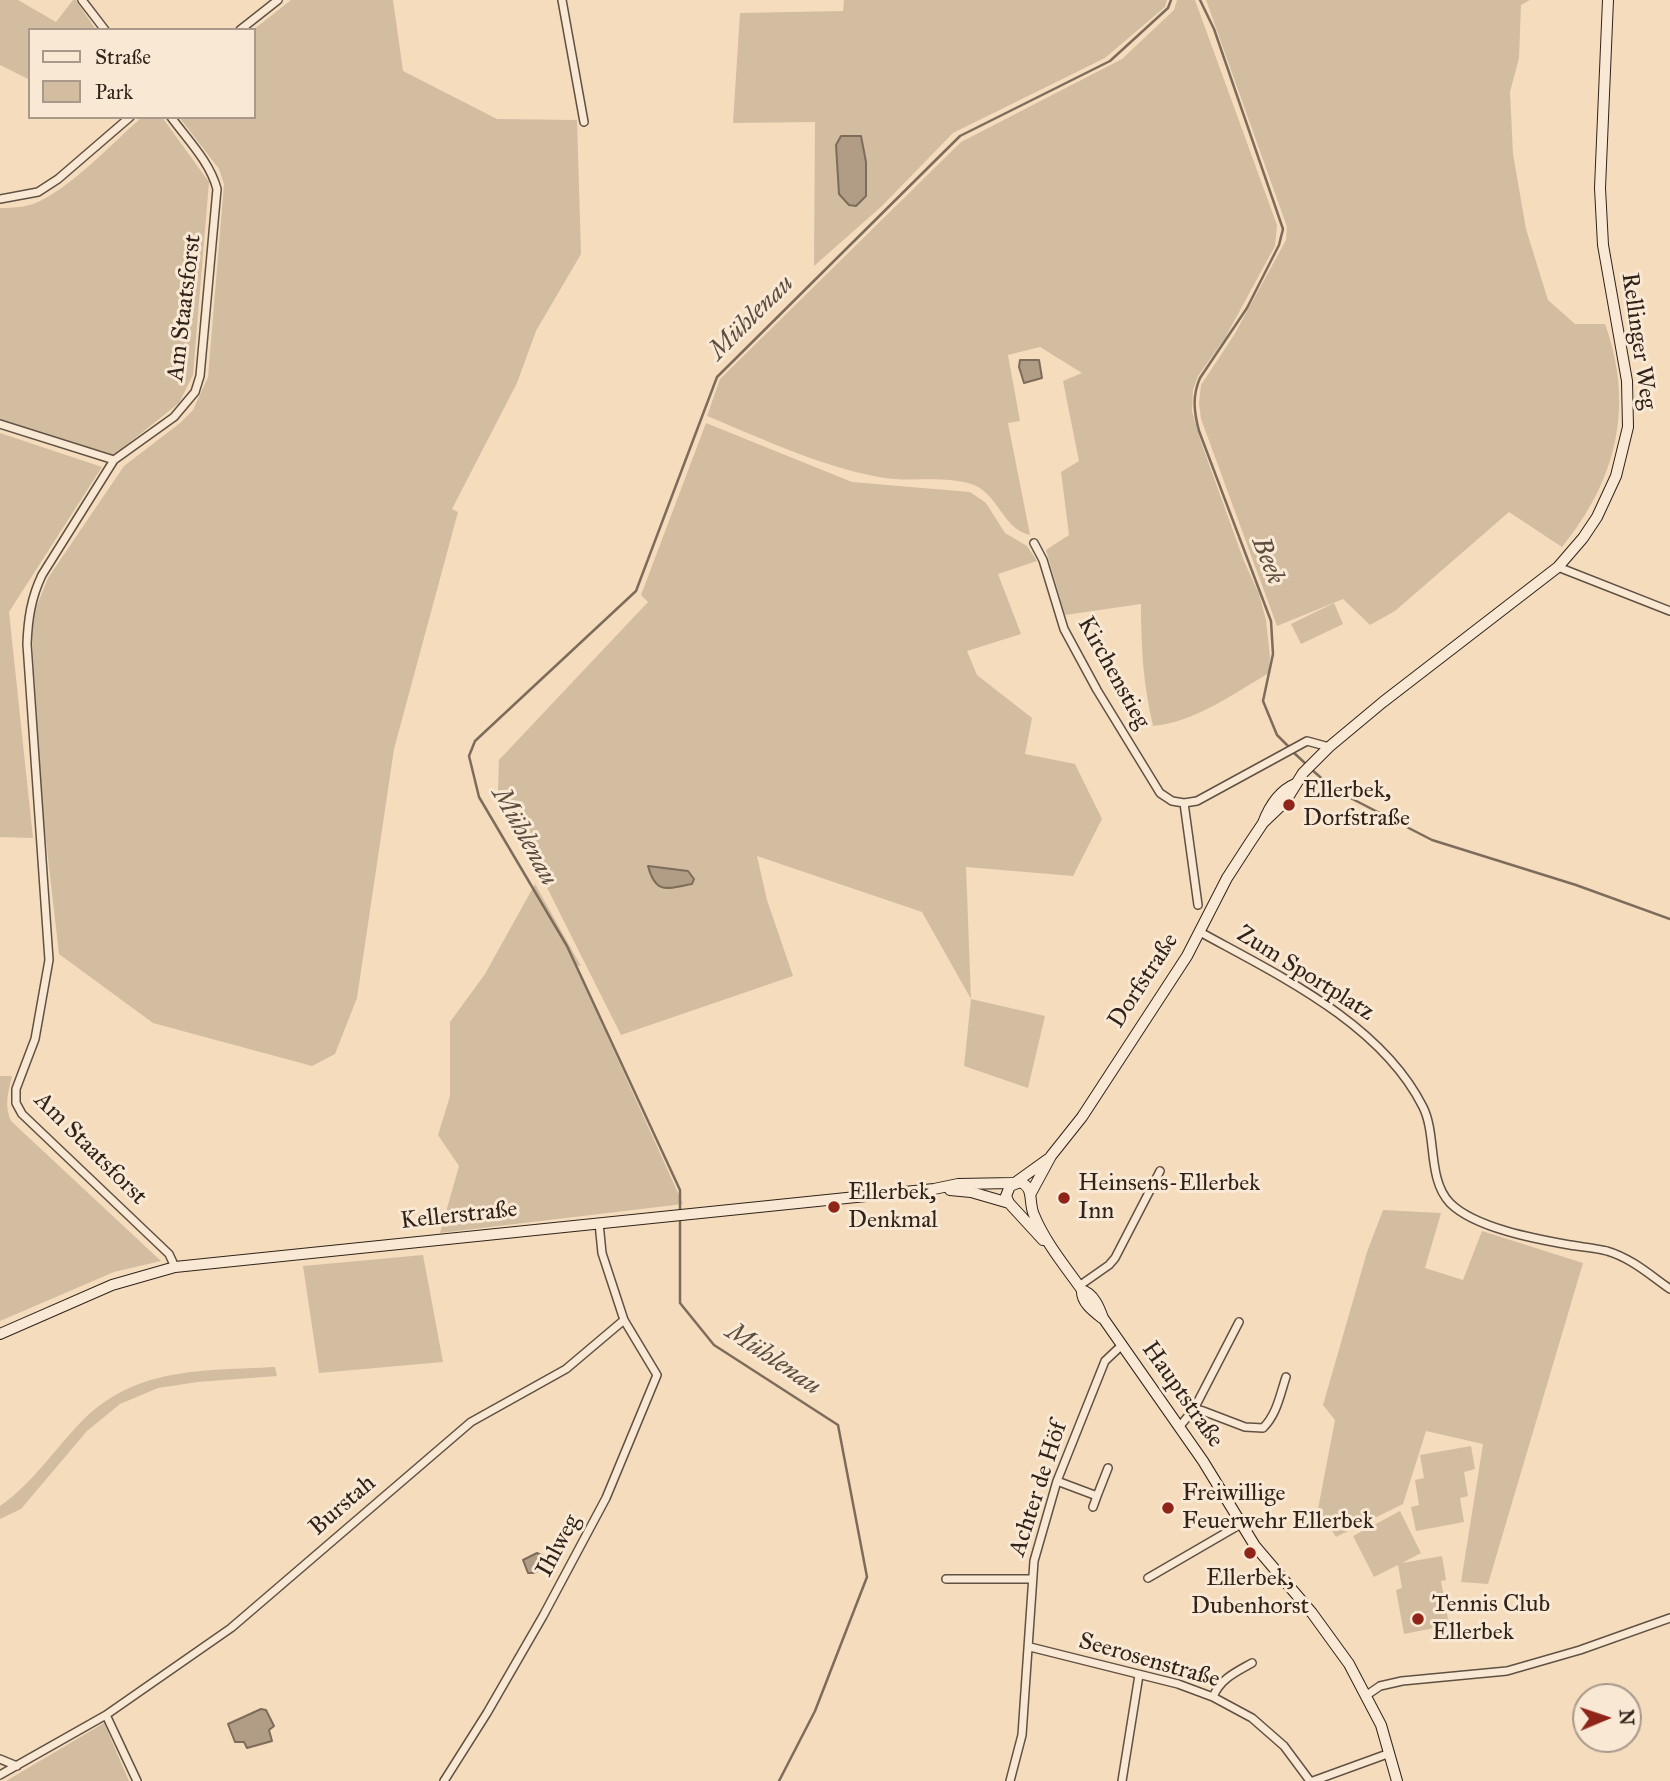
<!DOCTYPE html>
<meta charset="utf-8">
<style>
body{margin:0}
#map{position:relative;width:1670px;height:1781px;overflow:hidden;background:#f4dcbd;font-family:"IM FELL Great Primer",serif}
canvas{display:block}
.legend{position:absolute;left:28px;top:28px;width:228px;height:91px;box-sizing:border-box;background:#f8e8d4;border:2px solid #a8998a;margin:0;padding:9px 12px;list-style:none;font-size:21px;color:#30231a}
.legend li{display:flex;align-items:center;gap:14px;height:35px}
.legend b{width:35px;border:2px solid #a8998a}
.north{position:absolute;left:1572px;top:1683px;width:70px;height:70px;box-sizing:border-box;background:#f8e8d4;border:2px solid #a8998a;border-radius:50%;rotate:88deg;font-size:19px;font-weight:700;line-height:28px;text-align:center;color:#30231a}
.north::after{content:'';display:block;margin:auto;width:24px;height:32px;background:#8f2418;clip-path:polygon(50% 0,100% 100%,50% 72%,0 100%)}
</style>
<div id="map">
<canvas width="1670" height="1781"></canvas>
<ul class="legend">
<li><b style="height:9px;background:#f8e8d4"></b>Straße</li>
<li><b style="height:19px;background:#d3bda1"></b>Park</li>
</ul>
<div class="north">N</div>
</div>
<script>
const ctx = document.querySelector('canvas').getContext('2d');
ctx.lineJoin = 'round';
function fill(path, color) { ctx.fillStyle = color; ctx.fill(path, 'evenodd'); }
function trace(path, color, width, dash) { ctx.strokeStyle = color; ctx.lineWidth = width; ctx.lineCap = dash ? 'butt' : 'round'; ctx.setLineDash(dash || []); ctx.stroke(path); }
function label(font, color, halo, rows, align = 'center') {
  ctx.font = font + ' "IM FELL Great Primer",serif'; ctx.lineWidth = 6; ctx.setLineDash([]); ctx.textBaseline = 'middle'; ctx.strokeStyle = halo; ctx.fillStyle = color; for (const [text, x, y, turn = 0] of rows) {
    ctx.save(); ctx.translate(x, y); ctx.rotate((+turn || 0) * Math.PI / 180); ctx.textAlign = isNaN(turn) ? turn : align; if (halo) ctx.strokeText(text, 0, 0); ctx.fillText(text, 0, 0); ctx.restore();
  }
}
fill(new Path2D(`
 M0 0H18L56 22 73 0H76L96 30H30V80L0 65Z
 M291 0H393L403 71 497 119 577 120 581 254 536 331 517 383 452 509 458 512 394 749 357 998 335 1054 312 1066 153 1023 59 954 41 797 31 620 48 578 124 466 180 423 193 410 208 377 224 184 219 169 179 117H254L253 30Z
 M844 0H1167L1165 7 1105 58 953 133 882 206 814 266 815 122 733 123 740 13 843 11Z
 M1177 0H1195L1277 225 1275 246 1225 338 1198 376 1193 390 1192 411 1201 442 1244 561 1259 594 1266 620 1270 657 1269 673C1233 694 1195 722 1153 726 1143 683 1141 648 1141 604L1065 615 1046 550 1069 535 1061 472 1079 461 1063 381 1082 373 1040 347 1008 355 1020 421 1008 423 1030 535C1002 529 998 492 971 484 941 475 909 483 879 477 819 466 763 439 707 416L720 379 961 142 1122 59 1174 10Z
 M1206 0H1530L1521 5 1519 58 1510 92 1513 154 1526 229 1548 300 1575 324H1605C1635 407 1616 481 1562 547L1509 512 1395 611 1370 625 1343 599 1277 626 1201 419 1199 403 1201 385 1234 335 1286 240 1287 227Z
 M142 117H162L209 182 193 375 179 403 114 455 0 419V208C14 208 30 207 42 200 74 184 114 142 142 117Z
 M706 423 852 482 970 492 986 503 1005 533 1027 546 1037 561 998 574 1021 634 967 651 977 675 1032 718 1025 754 1075 764 1102 819 1073 876 966 867 971 999 1045 1016 1028 1088 964 1066 971 999 922 912 757 856 767 900 793 976 621 1035 498 790 499 760 648 602 641 595Z
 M0 433 102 467 9 612 33 838 0 837Z
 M1334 603 1343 624 1301 644 1291 624Z
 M535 884 581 966 575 965 683 1204 440 1233 459 1166 438 1135 450 1096V1022L485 974Z
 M0 1076H12C8 1093 4 1105 11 1121L161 1261 114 1272 0 1321Z
 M1383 1210 1441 1213 1425 1268 1463 1280 1482 1231 1583 1263 1488 1584 1461 1582 1483 1444 1426 1431 1403 1504 1336 1537 1318 1509 1335 1420 1323 1405 1367 1252Z
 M423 1255 443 1362 319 1373 303 1266Z
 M275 1367 277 1376 198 1382 158 1388 120 1404 87 1431 21 1509 0 1519V1506C32 1484 54 1450 81 1422 136 1366 203 1371 275 1367Z
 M1471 1446 1475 1469 1464 1472 1468 1496 1460 1498 1464 1522 1416 1531 1411 1507 1419 1505 1415 1480 1424 1478 1420 1455Z
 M1400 1511 1421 1553 1402 1563 1442 1556 1446 1580 1441 1581 1449 1625 1404 1634 1396 1590 1402 1588 1398 1565 1374 1577 1353 1536Z
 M104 1723 129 1781H6Z`), '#d3bda1');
const water = new Path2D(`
 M841 136H861L866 162V196L856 206 849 205 839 194 836 145Z
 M1020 360H1039L1042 378 1024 383 1019 367Z
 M648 866 688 871 694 879 692 884C668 888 656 896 648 866Z
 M537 1553 543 1556 546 1563 545 1568 533 1573H528L523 1560Z
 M261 1709 266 1710 274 1726 269 1730 272 1741 247 1748 244 1742H235L228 1724Z`);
fill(water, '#b19d86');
trace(water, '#7d6c5b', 2);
trace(new Path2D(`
 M1200 0 1214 29 1283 229 1279 245 1247 308 1200 378C1192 396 1194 412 1199 431L1271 621 1273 654 1263 701 1277 735 1289 747
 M1293 752 1306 764
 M1311 769 1335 790 1432 840 1576 885 1670 919
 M779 1781 815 1711 867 1577 838 1425 714 1345 680 1303V1190L567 946 479 797 469 756 475 741 636 591 717 377 960 136 1110 61 1168 8 1171 0`), '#7d6c5b', 2.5);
const street = new Path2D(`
 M82 0 105 30
 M562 0 584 122
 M240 30 278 0
 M171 117C187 139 210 162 217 189L200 376 195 392 174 417 114 460 42 575C31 598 28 619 27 644L49 960 35 1039 16 1089V1103L22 1114 169 1254 175 1267
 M0 199 38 192 58 179 130 117
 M0 424 114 460
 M1034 543 1043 560 1064 629 1097 690 1160 793 1172 801 1184 803 1198 905
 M1558 567 1670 611
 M1184 803 1197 801 1307 741 1329 747
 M1200 932C1278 975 1381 1023 1423 1107 1437 1135 1427 1179 1450 1203 1475 1228 1536 1239 1570 1245 1582 1247 1595 1248 1607 1251 1631 1258 1650 1275 1670 1289
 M1079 1286 1109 1265 1115 1258 1160 1171
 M1194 1409 1239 1322
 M1180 1426 1194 1409 1203 1411 1245 1427 1263 1428C1277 1414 1280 1395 1286 1377
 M1057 1481 1097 1496 1108 1468
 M1093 1507 1097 1496
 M1148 1578 1241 1524
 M946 1579H1031
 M1030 1647 1178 1684 1213 1697 1252 1718 1284 1746 1310 1781
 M1367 1695 1380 1686 1402 1681 1507 1671 1580 1650 1670 1618
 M1213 1697C1220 1679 1236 1672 1252 1663
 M106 1715 137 1781
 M0 1759 17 1766
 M0 1775 106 1715 231 1628 471 1422 566 1369 624 1320
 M444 1781 487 1713 543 1616 606 1498 657 1375 624 1320 602 1253 599 1223
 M1010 1781 1022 1735 1034 1561 1057 1481 1105 1361 1122 1345
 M1122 1781 1139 1675
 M1313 1781 1390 1753`);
const secondary = new Path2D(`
 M1263 823C1269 807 1279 791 1295 784
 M1016 1182 1048 1159
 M950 1190 971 1192 1009 1203 1043 1240
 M1031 1193 1051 1156 1082 1117 1187 956 1227 878 1249 844 1263 823 1285 802 1303 773 1329 747 1383 702 1558 567 1583 538 1597 517 1616 476 1628 427 1627 381 1603 245 1600 188 1608 0
 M1009 1203 1006 1196 1010 1186 1020 1182C1035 1188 1028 1202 1034 1215 1045 1242 1065 1266 1082 1290 1081 1302 1093 1311 1102 1318
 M1082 1290C1094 1294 1099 1307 1103 1318L1203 1461 1255 1546 1312 1613 1349 1664 1381 1725 1397 1781
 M0 1334 112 1285 175 1267 934 1189 958 1184 1013 1183`);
trace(street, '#615143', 10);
trace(secondary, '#30231a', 12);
trace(street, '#f8e8d4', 7);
trace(secondary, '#f8e8d4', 10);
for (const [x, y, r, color] of [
 [1289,805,7,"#8f2418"],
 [1064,1198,7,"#8f2418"],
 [834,1207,7,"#8f2418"],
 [1168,1508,7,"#8f2418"],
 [1250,1553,7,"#8f2418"],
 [1418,1619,7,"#8f2418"]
]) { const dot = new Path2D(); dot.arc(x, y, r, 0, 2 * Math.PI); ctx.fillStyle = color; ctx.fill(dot); trace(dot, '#f8e8d4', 2.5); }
label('24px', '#30231a', '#f8e8d4', [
 ["Am Staatsforst",185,308,-83],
 ["Rellinger Weg",1638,341,82],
 ["Kirchenstieg",1113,673,61],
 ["Zum Sportplatz",1305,974,32],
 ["Dorfstraße",1144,981,-57],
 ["Am Staatsforst",90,1149,45],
 ["Kellerstraße",459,1216,-6],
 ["Hauptstraße",1182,1395,55],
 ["Achter de Höf",1039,1489,-72],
 ["Burstah",343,1506,-41],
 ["Ihlweg",559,1546,-62],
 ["Seerosenstraße",1149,1661,16]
]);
label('24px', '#30231a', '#f8e8d4', [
 ["Ellerbek,",1303,791],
 ["Dorfstraße",1303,819],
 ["Heinsens-Ellerbek",1078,1184],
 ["Inn",1078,1212],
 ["Ellerbek,",848,1193],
 ["Denkmal",848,1221],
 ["Freiwillige",1182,1494],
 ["Feuerwehr Ellerbek",1182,1522],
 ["Ellerbek,",1250,1579,"center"],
 ["Dubenhorst",1250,1607,"center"],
 ["Tennis Club",1432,1605],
 ["Ellerbek",1432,1633]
], 'left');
label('italic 26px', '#5d4e40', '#f8e8d4', [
 ["Mühlenau",752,318,-45],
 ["Beek",1267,561,69],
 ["Mühlenau",524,837,61],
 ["Mühlenau",773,1360,34]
]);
</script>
